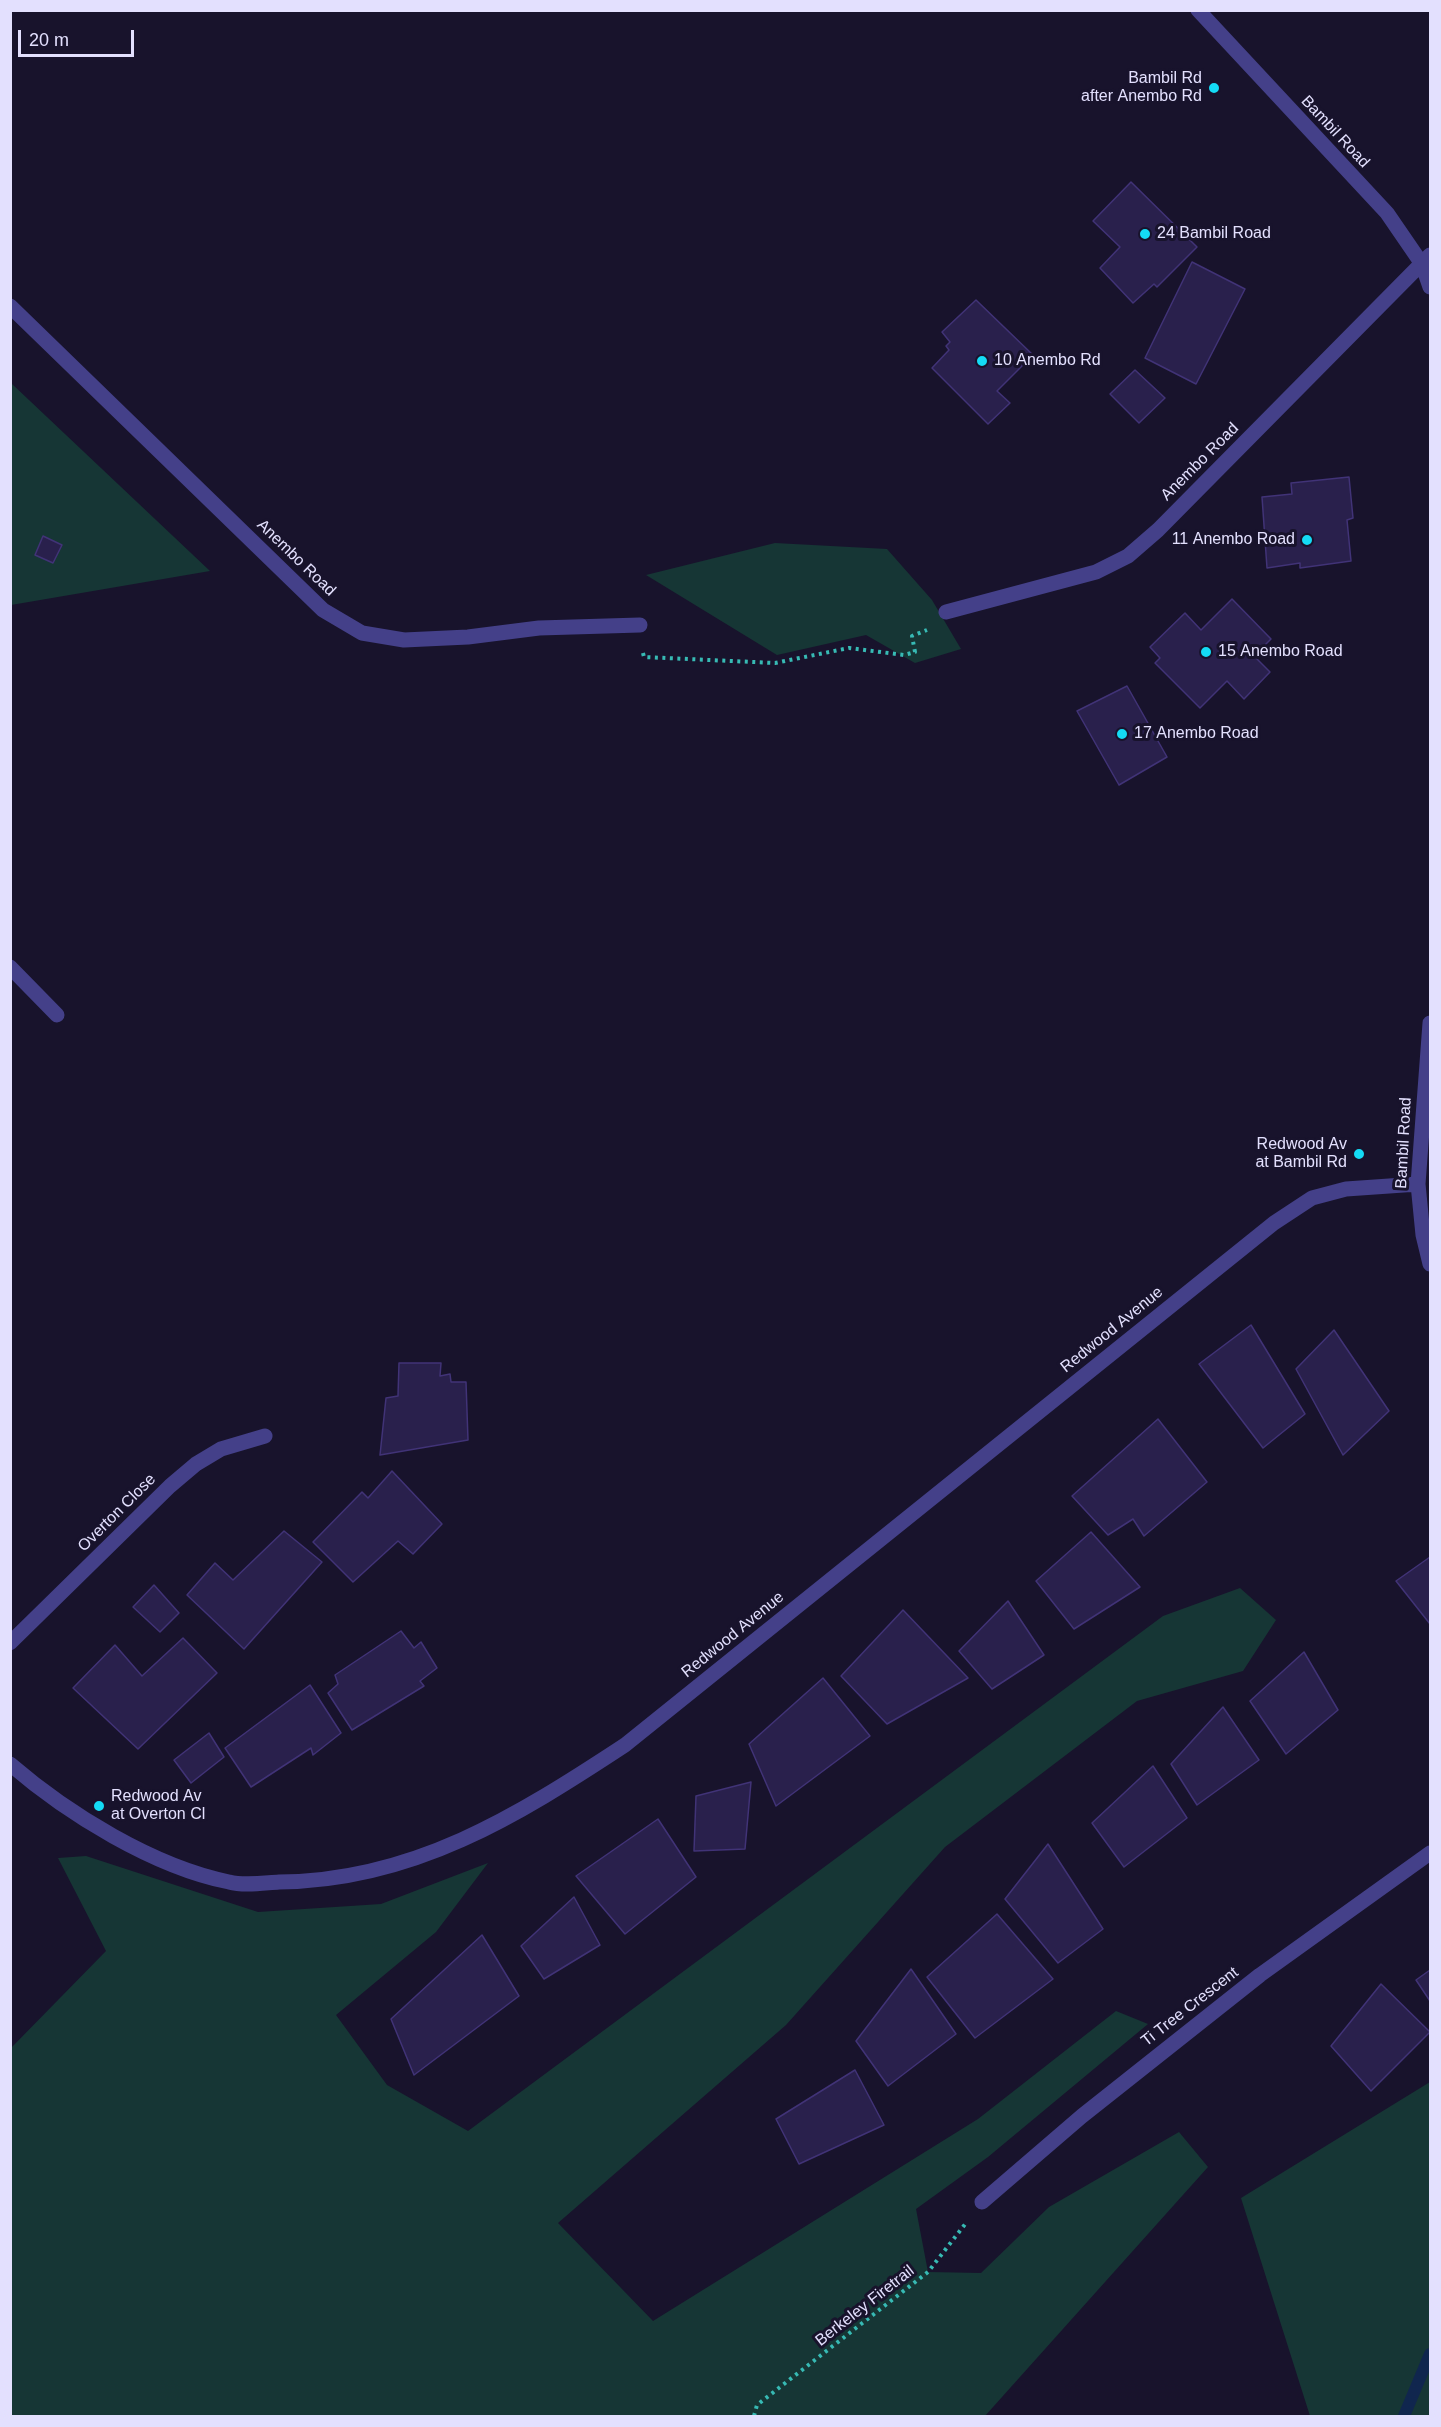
<!DOCTYPE html>
<style>
body{margin:0}
#map{position:relative;width:1441px;height:2427px;overflow:hidden;background:#18132c;font-family:Helvetica,sans-serif}
canvas{display:block}
.frame{position:absolute;inset:0;border:12px solid #e3e0fe;pointer-events:none}
.scale{position:absolute;left:18px;top:30px;width:116px;height:27px;box-sizing:border-box;border:3px solid #e3e0fe;border-top:0;padding-left:8px;font-size:18px;line-height:21px;white-space:nowrap;color:#e3e0fe;-webkit-text-stroke:4px #18132c;paint-order:stroke}
</style>
<div id="map">
<canvas width="1441" height="2427"></canvas>
<div class="frame"></div>
<div class="scale">20 m</div>
</div>
<script>
const ctx = document.querySelector('canvas').getContext('2d');
ctx.lineJoin = 'round';
function fill(path, color) { ctx.fillStyle = color; ctx.fill(path, 'evenodd'); }
function trace(path, color, width, dash) { ctx.strokeStyle = color; ctx.lineWidth = width; ctx.lineCap = dash ? 'butt' : 'round'; ctx.setLineDash(dash || []); ctx.stroke(path); }
function label(font, color, halo, rows, align = 'center') {
  ctx.font = font + ' Helvetica,sans-serif'; ctx.lineWidth = 6; ctx.setLineDash([]); ctx.textBaseline = 'middle'; ctx.strokeStyle = halo; ctx.fillStyle = color; for (const [text, x, y, turn = 0] of rows) {
    ctx.save(); ctx.translate(x, y); ctx.rotate((+turn || 0) * Math.PI / 180); ctx.textAlign = isNaN(turn) ? turn : align; if (halo) ctx.strokeText(text, 0, 0); ctx.fillText(text, 0, 0); ctx.restore();
  }
}
fill(new Path2D(`
 M11 383 210 571 11 605Z
 M775 543 887 549 932 600 961 649 915 663 866 635 777 655 646 575Z
 M1240 1588 1276 1620 1243 1671 1137 1701 945 1847 786 2025 558 2223 653 2321 978 2119 1116 2011 1148 2024 988 2157 916 2209 928 2272 981 2273 1049 2207 1179 2132 1208 2167 985 2416H11V2048L106 1951 58 1858 86 1856 258 1912 381 1904 488 1863 436 1932 336 2015 387 2085 468 2131 1163 1616Z
 M1430 2082V2416H1310L1241 2198Z`), '#163635');
trace(new Path2D(`
 M1404 2416 1430 2354`), '#10264e', 12);
const building = new Path2D(`
 M1131 182 1197 247 1157 287 1154 284 1133 303 1100 268 1120 247 1093 221Z
 M1192 262 1245 289 1196 384 1145 358Z
 M976 300 1033 355 997 391 1010 403 988 424 932 368 949 350 946 346 950 342 942 332Z
 M1135 370 1165 398 1139 423 1110 394Z
 M1349 477 1353 518 1347 520 1351 561 1300 568V563L1267 568 1262 497 1292 494 1291 483Z
 M43 536 62 545 53 563 35 555Z
 M1232 599 1271 639 1254 656 1270 672 1244 699 1227 681 1200 708 1155 663 1160 658 1150 647 1185 613 1201 630Z
 M1127 686 1167 757 1119 785 1077 711Z
 M1251 1325 1305 1414 1263 1448 1199 1364Z
 M1334 1330 1389 1411 1343 1455 1296 1369Z
 M399 1363H441L440 1376 450 1374 451 1382H466L468 1440 380 1455 386 1398 398 1396Z
 M1158 1419 1207 1482 1144 1536 1133 1519 1108 1535 1072 1496Z
 M392 1471 442 1524 413 1554 398 1541 353 1582 313 1542 362 1492 368 1498Z
 M284 1531 322 1562 244 1649 187 1595 215 1563 233 1580Z
 M1091 1532 1140 1587 1074 1629 1036 1581Z
 M1430 1557V1624L1396 1581Z
 M154 1585 179 1613 160 1632 133 1607Z
 M1008 1601 1044 1655 992 1689 959 1651Z
 M903 1610 968 1678 887 1724 841 1676Z
 M401 1631 414 1648 421 1642 437 1668 420 1681 424 1686 352 1730 328 1693 338 1684 335 1675Z
 M183 1638 217 1673 138 1749 73 1688 115 1645 142 1676Z
 M1304 1652 1338 1710 1286 1754 1250 1701Z
 M823 1678 870 1736 776 1806 749 1744Z
 M310 1685 341 1733 313 1755 311 1748 251 1787 225 1748Z
 M1223 1707 1259 1760 1197 1805 1171 1764Z
 M209 1733 224 1757 191 1783 174 1760Z
 M1153 1766 1187 1818 1124 1867 1092 1823Z
 M751 1782 745 1849 694 1851 696 1796Z
 M658 1819 696 1877 625 1934 576 1876Z
 M1048 1844 1103 1929 1058 1963 1005 1899Z
 M574 1897 600 1945 544 1979 521 1946Z
 M997 1914 1053 1979 975 2038 927 1977Z
 M482 1935 519 1996 414 2075 391 2019Z
 M911 1969 956 2034 888 2086 856 2041Z
 M1430 1970V2001L1416 1980Z
 M1381 1984 1430 2032 1371 2091 1331 2046Z
 M855 2070 884 2125 799 2164 776 2119Z`);
fill(building, '#29204c');
trace(building, '#413377', 1.5);
trace(new Path2D(`
 M643 653 644 657 775 663 849 648 904 655 915 652 912 636 927 630
 M754 2416 757 2405 928 2272 966 2223`), '#37bab4', 4, [3, 4.5]);
trace(new Path2D(`
 M1198 10 1387 213 1422 264 1430 287
 M10 306 323 610 362 633 404 640 468 637 539 628 640 625
 M946 612 1096 572 1128 556 1158 530 1430 255
 M10 967 57 1015
 M1430 1023 1418 1184 1423 1235 1430 1264
 M10 1643 170 1486 196 1464 221 1449 265 1436
 M10 1764C68 1814 154 1867 229 1882 244 1886 263 1883 279 1882 413 1881 517 1816 625 1745L1274 1223 1312 1198 1346 1189 1418 1184
 M982 2202 1082 2116 1260 1975 1430 1853`), '#444089', 15);
for (const [x, y, r, color] of [
 [1214,88,6,"#14dbf5"],
 [1145,234,6,"#14dbf5"],
 [982,361,6,"#14dbf5"],
 [1307,540,6,"#14dbf5"],
 [1206,652,6,"#14dbf5"],
 [1122,734,6,"#14dbf5"],
 [1359,1154,6,"#14dbf5"],
 [99,1806,6,"#14dbf5"]
]) { const dot = new Path2D(); dot.arc(x, y, r, 0, 2 * Math.PI); ctx.fillStyle = color; ctx.fill(dot); trace(dot, '#18132c', 2); }
label('16px', '#e3e0fe', '#18132c', [
 ["Bambil Rd",1202,79,"right"],
 ["after Anembo Rd",1202,97,"right"],
 ["24 Bambil Road",1157,234],
 ["10 Anembo Rd",994,361],
 ["11 Anembo Road",1295,540,"right"],
 ["15 Anembo Road",1218,652],
 ["17 Anembo Road",1134,734],
 ["Redwood Av",1347,1145,"right"],
 ["at Bambil Rd",1347,1163,"right"],
 ["Redwood Av",111,1797],
 ["at Overton Cl",111,1815]
], 'left');
label('16px', '#e3e0fe', '#18132c', [
 ["Bambil Road",1335,132,47],
 ["Anembo Road",1200,462,-45],
 ["Anembo Road",296,558,44],
 ["Bambil Road",1404,1143,-87],
 ["Redwood Avenue",1112,1330,-39],
 ["Overton Close",117,1513,-45],
 ["Redwood Avenue",733,1635,-39],
 ["Ti Tree Crescent",1190,2007,-38],
 ["Berkeley Firetrail",865,2306,-38]
]);
</script>
